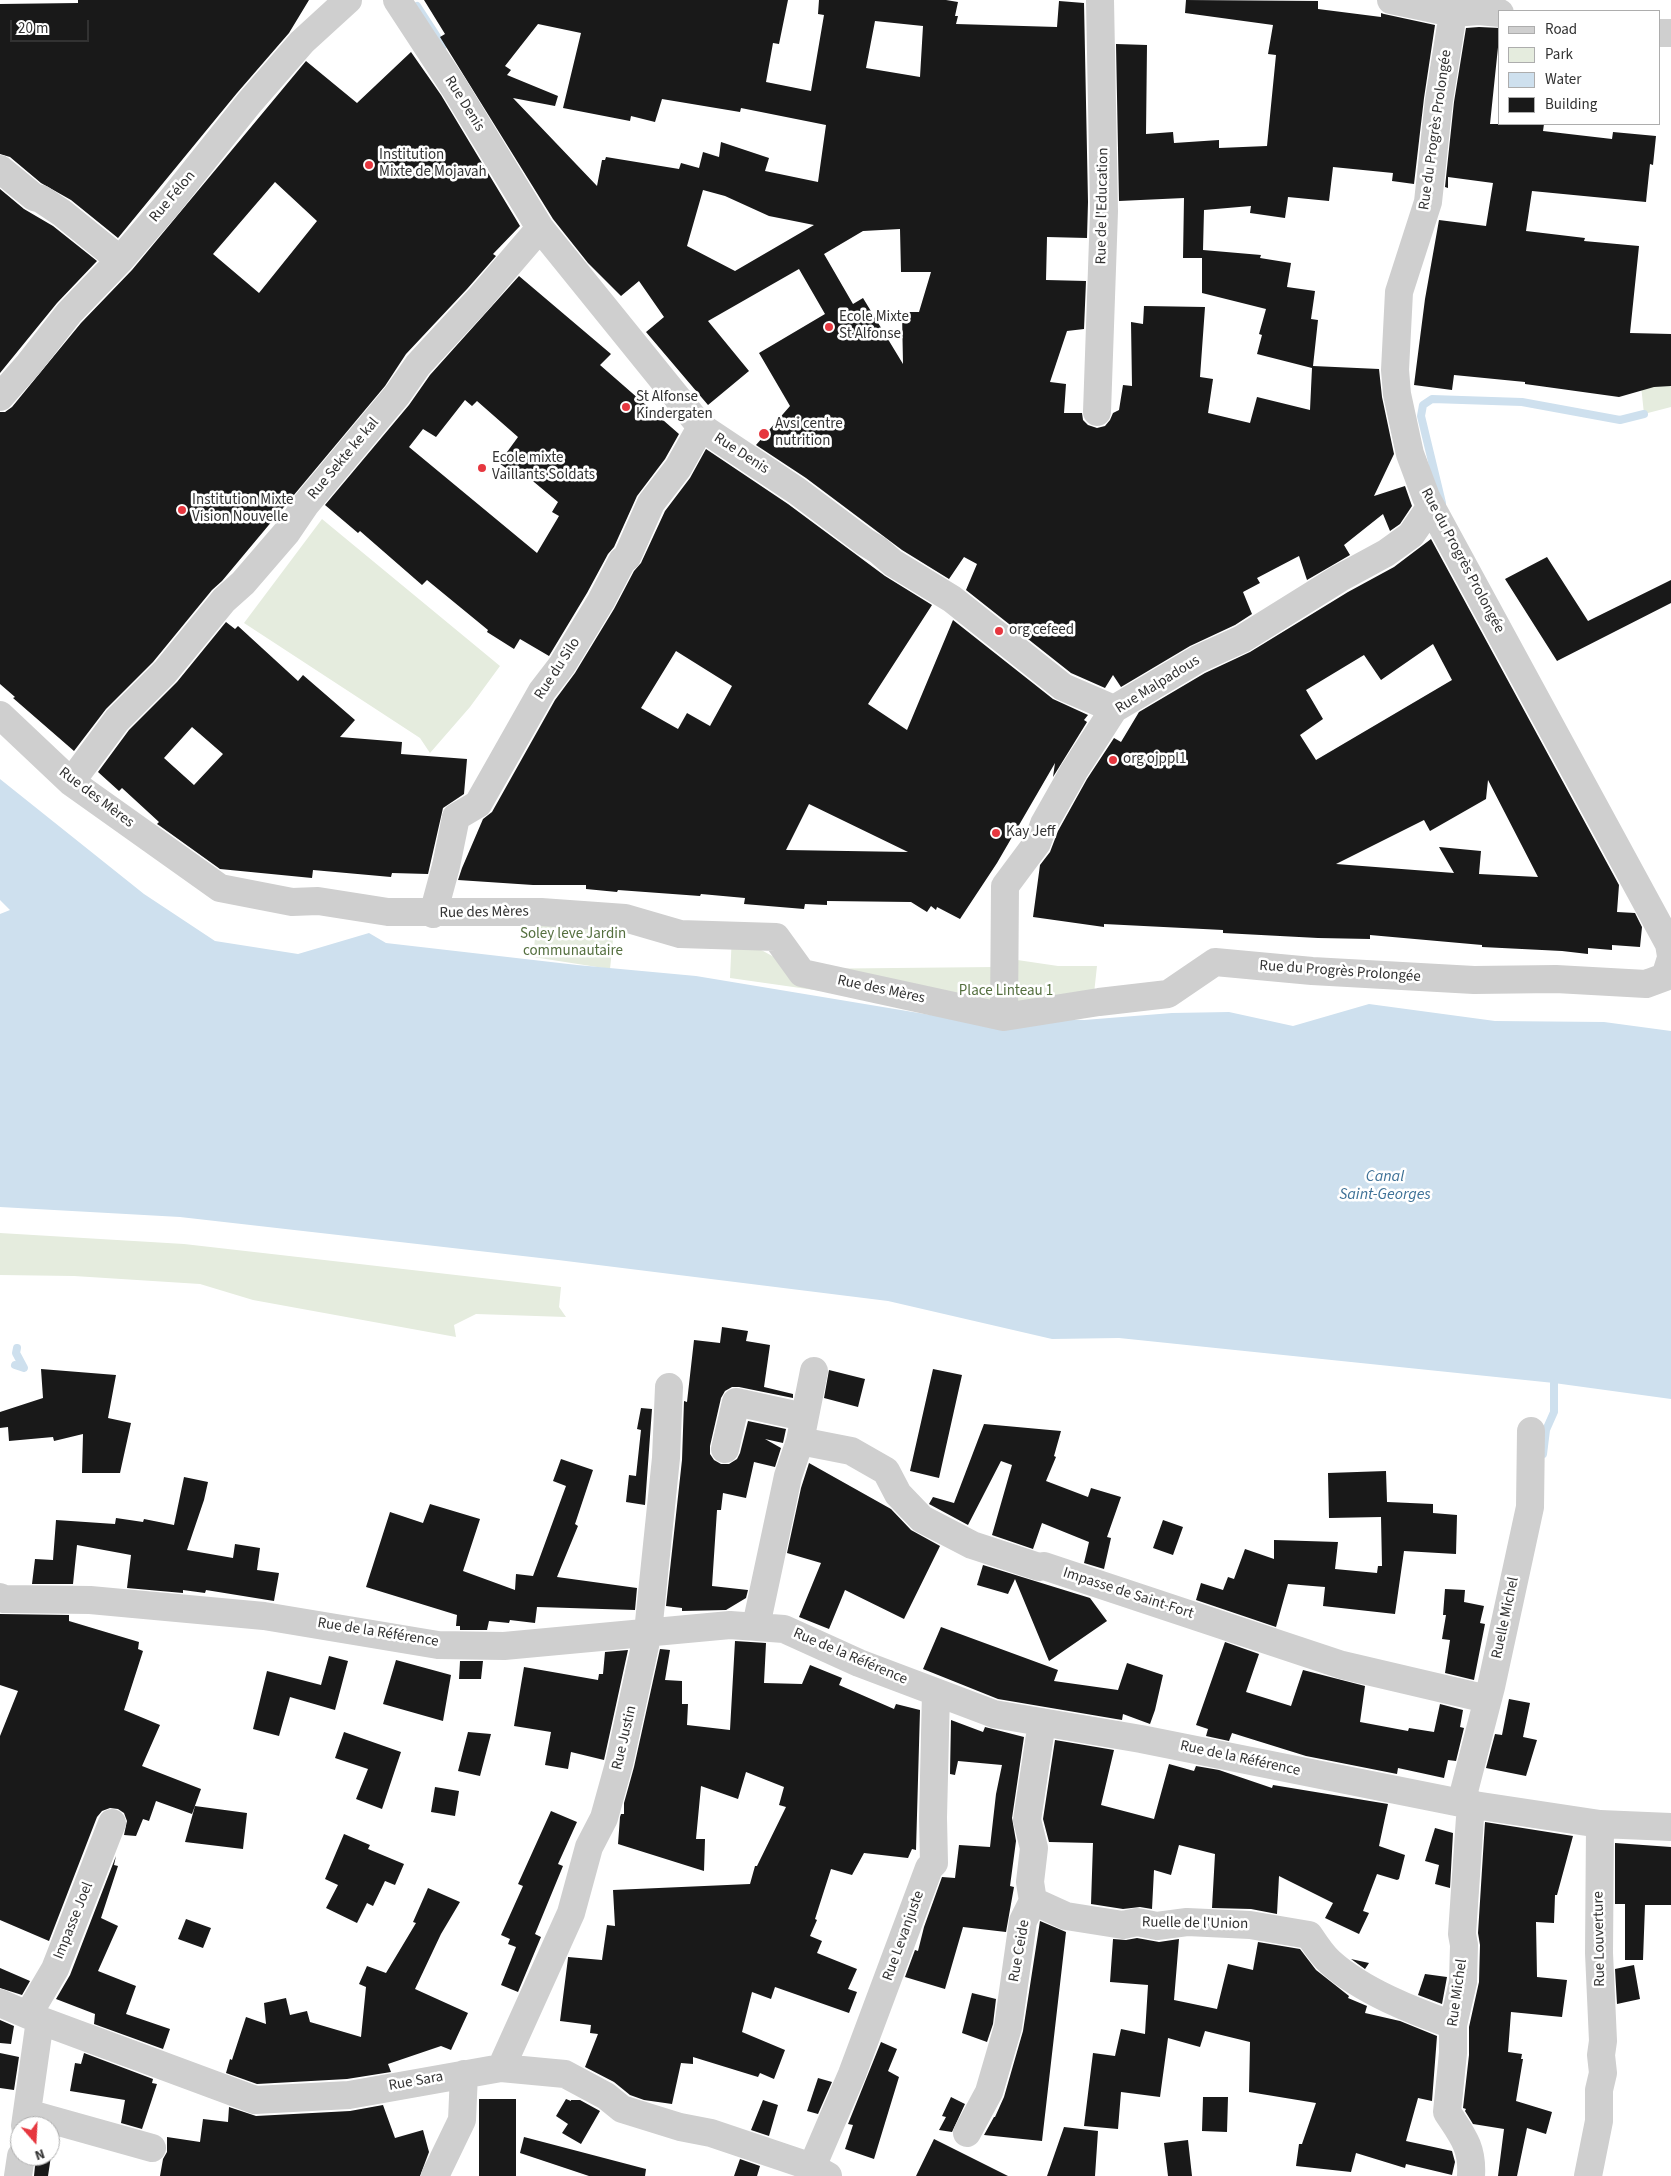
<!DOCTYPE html>
<meta charset="utf-8">
<style>
body{margin:0}
#map{position:relative;width:1671px;height:2176px;overflow:hidden;background:#fff;font-family:"Source Sans 3",sans-serif}
canvas{display:block}
.legend{position:absolute;left:1498px;top:10px;width:162px;height:115px;box-sizing:border-box;background:#fff;border:1px solid #adadad;margin:0;padding:6px 9px;list-style:none;font-size:15px;color:#323232}
.legend li{display:flex;align-items:center;gap:10px;height:25px}
.legend b{width:25px;border:1px solid #adadad}
.north{position:absolute;left:10px;top:2116px;width:50px;height:50px;box-sizing:border-box;background:#fff;border:1px solid #adadad;border-radius:50%;rotate:161deg;font-size:14px;font-weight:700;line-height:20px;text-align:center;color:#323232}
.north::after{content:'';display:block;margin:auto;width:18px;height:22px;background:#e6373f;clip-path:polygon(50% 0,100% 100%,50% 72%,0 100%)}
.scale{position:absolute;left:10px;top:20px;width:79px;height:22px;box-sizing:border-box;border:2px solid #323232;border-top:0;padding-left:6px;font-size:15px;line-height:18px;white-space:nowrap;color:#323232;-webkit-text-stroke:4px #fff;paint-order:stroke}
</style>
<div id="map">
<canvas width="1671" height="2176"></canvas>
<ul class="legend">
<li><b style="height:6px;background:#cfcfcf"></b>Road</li>
<li><b style="height:14px;background:#e5ecde"></b>Park</li>
<li><b style="height:14px;background:#cee0ee"></b>Water</li>
<li><b style="height:14px;background:#191919"></b>Building</li>
</ul>
<div class="north">N</div>
<div class="scale">20 m</div>
</div>
<script>
const ctx = document.querySelector('canvas').getContext('2d');
ctx.lineJoin = 'round';
function fill(path, color) { ctx.fillStyle = color; ctx.fill(path, 'evenodd'); }
function trace(path, color, width, dash) { ctx.strokeStyle = color; ctx.lineWidth = width; ctx.lineCap = dash ? 'butt' : 'round'; ctx.setLineDash(dash || []); ctx.stroke(path); }
function label(font, color, halo, rows, align = 'center') {
  ctx.font = font + ' "Source Sans 3",sans-serif'; ctx.lineWidth = 5; ctx.setLineDash([]); ctx.textBaseline = 'middle'; ctx.strokeStyle = halo; ctx.fillStyle = color; for (const [text, x, y, turn = 0] of rows) {
    ctx.save(); ctx.translate(x, y); ctx.rotate((+turn || 0) * Math.PI / 180); ctx.textAlign = isNaN(turn) ? turn : align; if (halo) ctx.strokeText(text, 0, 0); ctx.fillText(text, 0, 0); ctx.restore();
  }
}
fill(new Path2D(`
 M1636 338 1671 350V407L1644 414Z
 M322 519 500 666 470 707 430 753 420 738 244 623Z
 M537 919 614 931 610 969 533 957Z
 M732 934 796 969 995 967 997 957 1058 966H1097L1092 1012 1004 1017 730 978Z
 M0 1233 184 1244 561 1287 559 1307 566 1317 476 1314 454 1325 456 1337 253 1300 200 1284 74 1276 0 1275Z`), '#e5ecde');
fill(new Path2D(`
 M0 779 144 894 215 941 298 954 369 933 386 943 577 965 696 976 931 1015 1084 1020 1172 1013 1229 1012 1293 1026 1369 1004 1495 1021 1604 1022 1671 1031V1399L1554 1383 1119 1338 1052 1339 888 1301 558 1260 180 1217 0 1207V914L10 910 0 900Z`), '#cee0ee');
trace(new Path2D(`
 M417 6 443 46
 M1442 503 1421 416 1423 405 1432 399 1522 402 1620 420 1644 414
 M15 1365 24 1368 16 1353 17 1348
 M1543 1454 1546 1430 1554 1412V1383`), '#cee0ee', 8);
fill(new Path2D(`
 M78 0H309L289 33 237 93 118 238 71 200 41 183 10 157 0 154V4L78 3Z
 M424 0H788L779 44 773 43 766 82 811 91 824 15 818 14 819 0H946L958 2 955 16H958L956 24 1057 27 1059 1 1084 3 1088 202 1087 238 1047 237 1046 280 1086 281 1084 329 1067 331 1050 382 1066 384 1064 413H1082L1083 420 1088 425 1097 428 1105 426 1110 420 1113 413 1119 410 1123 385 1132 386 1131 322 1143 324 1144 306 1205 307 1200 377 1213 379 1208 413 1250 423 1257 397 1310 410 1312 368 1257 354 1262 335 1259 334 1266 309 1202 293V258H1183L1184 198 1119 201 1116 44 1147 45 1146 134 1173 132 1174 143 1219 140V148L1267 146 1276 55 1268 54 1273 25 1185 13 1186 0 1318 1V9L1381 17V13L1384 14 1435 25 1424 98 1414 184 1392 181 1393 173 1333 167 1329 201 1288 197 1285 218 1250 213 1251 206 1204 210 1203 250 1261 255 1260 258 1291 263 1287 287 1315 291 1311 319 1318 320 1313 366 1379 369 1382 397 1394 454 1374 496 1405 486 1412 506 1400 524 1390 531 1383 514 1344 545 1350 555 1307 580 1299 556 1257 578 1260 583 1243 592 1252 614 1235 625 1190 646 1121 687 1113 675 1105 688 1071 673 966 590 977 564 964 557 949 579 902 550 806 478 756 445 790 406 759 353 825 314 799 269 708 321 749 371 708 405 646 332 664 317 639 281 621 296 588 263 553 219 440 37 445 34ZM875 21 923 26 920 77 866 68ZM538 24 581 33 563 108 630 121 631 116 655 122 662 99 740 112 741 108 826 125 818 182 765 171 769 158 721 142 719 157 703 152 699 168 681 163 679 169 606 157 605 160H602L597 186 513 98 555 106 558 96 507 75 511 70 505 66ZM703 190 725 196 769 216 814 225 735 271 687 246ZM900 229 901 272H931L919 312H902L903 364 863 298 853 304 824 254 863 231Z
 M1479 27 1500 28 1490 124H1544L1543 131 1612 139 1613 132 1656 136 1653 165 1650 164 1646 202 1532 191 1526 231 1585 238 1584 241 1639 246 1630 333 1671 334V386L1654 387 1619 397 1525 384V382L1454 375 1452 390 1414 385 1425 299 1439 220 1486 226 1493 183 1448 177V188L1445 187 1454 102 1466 28Z
 M411 52 441 95 520 226 493 254 496 256 467 289 406 354 385 386 222 581 212 590 153 662 106 709 74 751 13 698 15 697 0 684V412H5L12 407 81 323 132 270 306 61 357 103ZM275 182 317 221 259 293 213 254Z
 M0 189 24 209 53 226 97 261 57 303 0 373Z
 M519 276 611 354 600 365 679 434 665 459 637 496 614 547 608 554 587 593 549 656 520 639 514 649 487 632 488 630 427 580 422 585 360 531 358 533 325 505 409 405 430 375ZM465 400 472 406 477 401 518 437 499 463 518 477 522 472 558 502 552 512 559 516 537 553 409 447 423 429 436 437Z
 M706 449 788 504 885 576 932 605 868 704 907 730 953 620 1053 699 1088 715 1084 720 1087 722 1053 777 1055 763 997 863 960 919 937 907 936 910 931 906 927 912 911 902 827 901V905L805 904 804 909 744 904 745 898 701 894 700 896 618 890 617 892 586 889V885H533L458 880 462 868 483 819 492 812 555 700 575 673 614 609 634 571 641 563 665 511 690 478ZM676 651 732 686 710 726 687 713 678 729 641 708ZM809 804 908 852 786 850Z
 M1431 539 1619 885 1617 912 1635 913 1642 927 1640 947 1612 945V950L1588 948V954L1562 951 1482 947V945L1370 935V939L1318 938 1223 933V930L1104 924V927L1033 917 1040 865 1050 852 1058 831 1087 779 1114 738 1121 742 1139 712 1205 673 1250 652 1348 592 1394 567ZM1433 644 1452 680 1316 760 1300 735 1323 719 1306 690 1364 655 1381 680ZM1488 780 1538 877 1479 874 1481 851 1439 847 1454 873 1336 864 1424 820 1430 831 1486 799Z
 M1547 557 1588 621 1671 580V603L1557 661 1505 579Z
 M226 622 235 629 238 626 298 681 303 675 355 720 340 737 402 742 401 754 467 759 464 794 443 808 428 874 392 873 391 877 313 870 312 878 220 869 160 826 157 824 159 822 122 788 119 791 98 772 129 730 177 682ZM192 727 223 754 194 785 164 758Z
 M722 1327 748 1331 746 1341 770 1345 764 1387 793 1394V1398L739 1387H732L725 1391 721 1398 710 1446V1454L714 1460 721 1464H729L737 1459 740 1453 748 1421 786 1429 783 1443 765 1439 781 1448 775 1467 754 1462 746 1498 723 1493 721 1510H717L712 1586 748 1590 746 1598 726 1610 682 1611V1608L666 1606 682 1460 684 1401 687 1402 694 1340 720 1343Z
 M41 1369 116 1375 108 1418 131 1423 120 1473H82L83 1434 54 1441 53 1437 9 1441 8 1427 0 1428V1412L43 1398Z
 M933 1369 962 1375 939 1478 910 1471Z
 M829 1370 865 1379 858 1407 824 1398Z
 M641 1408 652 1409 645 1505 626 1502 629 1475 636 1476 641 1430 637 1429Z
 M984 1424 1061 1431 1054 1456 1056 1457 1046 1481 1088 1497 1091 1488 1121 1497 1107 1537 1111 1538 1104 1569 1084 1563 1089 1542 1042 1523 1033 1549 992 1535 1012 1465 1001 1461 968 1525 929 1504 933 1497 954 1503Z
 M561 1459 593 1470 575 1524 578 1526 557 1577 637 1588 635 1610 537 1607 535 1623 510 1620 509 1623 489 1621 487 1630H460V1626H456L457 1615 366 1587 390 1512 423 1523 430 1504 480 1519 463 1571 515 1590 516 1574 533 1576 566 1486 553 1481Z
 M809 1463 891 1509 911 1530 940 1546 904 1619 845 1590 829 1629 799 1617 821 1563 787 1553 801 1488Z
 M1386 1471 1387 1502 1433 1504V1513L1457 1515 1456 1554 1404 1551 1395 1614 1323 1606 1325 1587 1288 1584 1276 1627 1196 1600 1201 1583 1223 1590 1228 1577 1234 1579 1245 1549 1274 1559V1540L1338 1542 1335 1569 1377 1573 1378 1566H1382L1381 1517 1329 1518 1328 1473Z
 M184 1477 208 1482 204 1500 187 1550 233 1558 235 1544 260 1548 257 1570 279 1573 274 1601 206 1590 205 1593 183 1590V1593L127 1588 131 1555 77 1545 73 1584H32L35 1559 53 1560 56 1520 115 1524 116 1518 143 1522 144 1519 174 1525Z
 M1163 1520 1183 1527 1173 1555 1153 1548Z
 M983 1565 1090 1598 1107 1621 1049 1661 1015 1579 1008 1594 977 1585Z
 M1445 1589 1465 1590 1464 1602 1484 1606 1480 1623 1485 1624 1474 1680 1445 1673 1450 1640 1442 1639 1446 1615H1443Z
 M0 1614 69 1615V1621L139 1642 138 1649 143 1651 124 1710 160 1725 142 1766 201 1789 192 1814 156 1801 149 1821 143 1819 136 1836 124 1835 127 1821 124 1813 118 1809 110 1808 102 1811 97 1817 49 1941 0 1920V1736L18 1691 0 1685Z
 M941 1627 1058 1670 1054 1681 1118 1690 1127 1663 1163 1675 1155 1710 1150 1724 1123 1714 1122 1720 998 1699 923 1669Z
 M735 1641 766 1643 764 1683 802 1684 810 1665 842 1678 839 1685 894 1709 896 1704 920 1710 916 1850 912 1849 908 1858 864 1853 852 1875 831 1869 815 1919 817 1920 810 1936 822 1941 817 1953 857 1969 848 1989 857 1992 849 2013 775 1987 771 1999 752 1992 742 2032 785 2050 774 2079 760 2073 758 2077 693 2057V2064L681 2063 672 2104 644 2100 630 2095 614 2082 585 2067 598 2034 590 2033 591 2025 560 2021 568 1958V1957L602 1960 607 1925 615 1926 613 1890 750 1884 755 1866H757L786 1807 779 1805 784 1787 746 1772 738 1799 701 1786 696 1839H705L704 1871 618 1844 620 1817 621 1814H624V1803L634 1767 660 1649 670 1650 665 1680 682 1681V1704H688L687 1725 730 1730Z
 M1225 1642 1259 1654 1246 1692 1291 1706 1303 1670 1365 1686 1360 1722 1408 1731 1409 1728 1434 1732 1440 1704 1463 1710 1460 1727 1464 1728 1456 1761 1448 1760 1444 1778 1398 1768 1397 1774 1306 1756 1232 1733 1229 1741 1206 1736 1208 1729 1196 1725Z
 M628 1650 604 1760 571 1752 568 1769 545 1765 551 1732 514 1726 524 1667 598 1680 599 1674H603L605 1652Z
 M329 1656 348 1661 335 1710 290 1697 279 1736 253 1729 267 1671 321 1685Z
 M396 1660 451 1675 443 1721 383 1704Z
 M460 1661H483L481 1679H459Z
 M1509 1699 1530 1703 1523 1737 1537 1740 1526 1776 1486 1768 1495 1734 1502 1735Z
 M951 1720 983 1732 985 1727 1024 1737 1012 1818 1016 1841 1010 1886 1014 1887 1006 1932 963 1927 945 1989 905 1977 915 1950 918 1951 924 1927 942 1877 955 1878 959 1845 990 1847 996 1794 1002 1765 958 1761 955 1775 950 1774Z
 M344 1732 401 1752 382 1809 356 1799 368 1769 335 1758Z
 M468 1732 491 1734 480 1776 458 1771Z
 M1055 1740 1114 1750 1101 1805 1154 1819 1169 1764 1194 1771 1196 1766 1219 1770 1272 1788 1273 1785 1388 1804 1379 1846 1405 1855 1399 1879 1397 1880 1377 1874 1363 1911 1369 1913 1359 1934 1325 1918 1333 1903 1279 1876 1277 1914 1251 1909 1212 1908 1215 1854 1179 1845 1171 1875 1154 1870 1152 1909 1140 1907 1123 1909 1091 1904 1093 1843 1049 1842 1043 1819Z
 M435 1787 459 1791 455 1816 431 1812Z
 M195 1806 247 1813 243 1849 185 1842Z
 M551 1811 577 1822 558 1864 563 1866 535 1934 541 1937 518 1992 501 1985 516 1947 508 1944 510 1939 501 1935 523 1886 518 1884Z
 M1485 1822 1573 1836 1557 1895H1555L1554 1923 1536 1922 1537 1977 1567 1980 1562 2017 1511 2012 1508 2052 1522 2054 1521 2059H1523L1516 2101 1552 2112 1546 2134 1527 2128 1517 2176H1498L1504 2129 1473 2124 1465 2111 1466 2109 1463 2108 1469 2055V2027L1479 1982 1480 1945 1478 1933Z
 M1435 1828 1453 1833 1450 1888 1435 1884 1439 1865 1425 1861Z
 M344 1834 370 1845 368 1849 404 1864 395 1885 385 1881 373 1906 367 1903 357 1923 326 1908 338 1885 325 1879Z
 M1615 1843 1671 1847V1905H1645L1643 1960H1625V1904H1615Z
 M116 1856 114 1865 118 1866 101 1918 118 1926 98 1971 136 1986 126 2014 170 2029 163 2049 94 2024 95 2014 56 1999 70 1975Z
 M428 1888 460 1902 441 1934 415 1989 468 2013 451 2050 441 2046 388 2064 391 2072 347 2079 257 2084 226 2073 230 2059 232 2060 246 2017 266 2024 264 2003 286 1998 290 2015 307 2011 310 2022 361 2037 366 1987 359 1984 367 1966 386 1973 416 1923 413 1922Z
 M186 1919 211 1928 203 1948 178 1939Z
 M1040 1921 1066 1932 1042 2141 984 2135 994 2117H995L1004 2097 1023 2031Z
 M1137 1938 1159 1942 1179 1939 1174 2000 1217 2009 1228 1964 1253 1970 1258 1942 1300 1949 1316 1970 1349 1996 1348 1998 1367 2006 1365 2013 1400 2021 1437 2036 1432 2101 1418 2098 1406 2141 1452 2151 1455 2162 1452 2175 1406 2164 1405 2168 1356 2153 1351 2172 1296 2166 1299 2144H1302L1316 2103 1249 2092 1250 2042 1205 2031 1200 2047 1168 2038 1160 2097 1121 2092 1118 2129 1084 2126 1093 2053 1115 2056 1121 2029 1145 2034 1148 1985 1110 1982 1113 1939 1126 1940Z
 M1351 1959 1369 1963 1365 1969Z
 M1634 1965 1640 1999 1617 2004 1615 1969Z
 M0 1968 30 1981 22 1995 0 1988Z
 M1425 1974 1447 1977 1442 2004 1418 1995Z
 M972 1993 996 1999 993 2024 987 2042 962 2033Z
 M0 2020 14 2026 11 2044 0 2043Z
 M881 2042 897 2049 888 2071 899 2077 874 2159 845 2149 853 2125 848 2124Z
 M0 2053 19 2057 14 2090 0 2088Z
 M84 2053 153 2079 152 2083 157 2084 142 2129 121 2123 125 2100 70 2091 75 2063 81 2064Z
 M818 2078 832 2082 818 2114 807 2111Z
 M951 2097 965 2104 952 2132 939 2130 946 2117 942 2116Z
 M1203 2097H1228L1227 2132 1202 2131Z
 M479 2099H516V2176H479Z
 M566 2099 571 2101V2100H580L600 2111 581 2144 562 2133 568 2124 556 2116Z
 M763 2100 778 2105 769 2136 751 2130Z
 M383 2105 395 2138 423 2130 429 2152 420 2176H160L163 2159 167 2152V2137L200 2142 203 2119 228 2122 229 2107 256 2116 350 2111Z
 M1064 2127 1098 2131 1095 2176H1047Z
 M524 2137 646 2169 645 2176H589L520 2153Z
 M934 2139 1008 2176H916Z
 M1188 2140 1192 2176H1168L1164 2143Z
 M36 2156H51L48 2176H34Z
 M740 2159 760 2166 757 2176H734Z`), '#191919');
trace(new Path2D(`
 M397 0 454 87 540 228 701 427 797 491 865 542 878 550 893 563 952 599 1063 687 1114 709
 M1391 0 1453 13 1479 11 1500 13
 M1453 13 1439 100 1428 202 1399 292 1395 370 1397 394 1410 454 1426 497 1669 944 1671 956
 M1660 33H1671
 M0 169 34 197 41 199 62 213 120 260
 M0 397 29 364 69 313 120 260 169 203 249 103 302 42 348 0
 M1097 412 1104 211 1100 0
 M0 715 71 782 220 888 292 902 318 901 388 912H541L625 918 680 934 776 937 802 973 1004 1017 1099 1002 1168 994 1215 962 1312 971 1474 980 1556 979 1646 984 1665 977 1671 958
 M71 782 117 720 165 672 224 600 243 583 287 532 306 504 397 395 418 365 479 299 540 228
 M433 914 446 866 456 817 478 804 542 691 562 665 601 601 622 561 627 557 651 503 678 468 701 427
 M1004 1017 1005 886 1037 843 1044 824 1074 771 1114 709 1198 659 1242 639 1340 578 1386 553 1411 535 1431 506
 M800 1441 851 1451 886 1471 898 1494 922 1519 972 1545 1039 1567 1044 1566 1342 1665 1487 1699
 M725 1449 736 1402 804 1417
 M0 1597 4 1599 90 1600 264 1616 438 1645 504 1646 730 1625 784 1629 859 1663 994 1714 1141 1739 1461 1803 1600 1824 1671 1827
 M756 1626 788 1476 800 1441 814 1371
 M1461 1803 1491 1687 1530 1507 1531 1431
 M1471 1803 1462 1934 1464 1945 1463 1982 1453 2025V2053L1447 2112C1462 2135 1473 2147 1471 2176
 M1033 1901 1066 1916 1123 1925 1137 1922 1157 1926 1187 1922 1250 1925 1309 1935C1315 1944 1322 1955 1330 1962 1362 1991 1413 2011 1453 2025
 M0 2003 42 2021 255 2100 349 2095 501 2068 565 2074 606 2096 622 2109 680 2127 711 2133 812 2167 828 2176
 M28 2015 55 1969 112 1823
 M501 2068 571 1913 589 1847 604 1818 619 1764 648 1632 666 1458 669 1387
 M27 2113 152 2148
 M25 2126 39 2027 42 2021
 M967 2133 989 2092 1008 2027 1023 1921 1033 1901 1030 1882 1034 1848 1027 1820 1042 1722
 M812 2167 852 2074 929 1868 934 1863 933 1818 936 1693
 M18 2176 21 2156
 M435 2176 462 2120 464 2074
 M1588 2176 1599 2121V2090L1603 2073 1601 2055 1603 2041 1599 1953 1600 1824`), '#cfcfcf', 28);
for (const [x, y, r, color] of [
 [369,165,5,"#e6373f"],
 [829,327,5,"#e6373f"],
 [626,407,5,"#e6373f"],
 [764,434,6,"#e6373f"],
 [482,468,5,"#e6373f"],
 [182,510,5,"#e6373f"],
 [999,631,5,"#e6373f"],
 [1113,760,5,"#e6373f"],
 [996,833,5,"#e6373f"]
]) { const dot = new Path2D(); dot.arc(x, y, r, 0, 2 * Math.PI); ctx.fillStyle = color; ctx.fill(dot); trace(dot, '#fff', 2); }
label('15px', '#323232', '#fff', [
 ["Rue Denis",464,104,58],
 ["Rue du Progrès Prolongée",1436,130,-82],
 ["Rue Félon",173,197,-50],
 ["Rue de l'Education",1103,206,-89],
 ["Rue Denis",741,454,33],
 ["Rue Sekte ke kal",344,459,-50],
 ["Rue du Progrès Prolongée",1462,561,62],
 ["Rue du Silo",558,669,-57],
 ["Rue Malpadous",1158,685,-32],
 ["Rue des Mères",96,798,37],
 ["Rue des Mères",484,913,-1],
 ["Rue du Progrès Prolongée",1340,972,4],
 ["Rue des Mères",881,990,12],
 ["Impasse de Saint-Fort",1128,1594,18],
 ["Ruelle Michel",1506,1618,-78],
 ["Rue de la Référence",378,1633,9],
 ["Rue de la Référence",850,1657,23],
 ["Rue Justin",625,1738,-77],
 ["Rue de la Référence",1240,1759,12],
 ["Impasse Joel",74,1921,-68],
 ["Ruelle de l'Union",1195,1924,1],
 ["Rue Levanjuste",904,1936,-70],
 ["Rue Louverture",1600,1939,-91],
 ["Rue Ceide",1020,1951,-80],
 ["Rue Michel",1458,1993,-82],
 ["Rue Sara",416,2082,-10]
]);
label('15px', '#323232', '#fff', [
 ["Institution",379,156],
 ["Mixte de Mojavah",379,173],
 ["Ecole Mixte",839,318],
 ["St Alfonse",839,335],
 ["St Alfonse",636,398],
 ["Kindergaten",636,415],
 ["Avsi centre",775,425],
 ["nutrition",775,442],
 ["Ecole mixte",492,459],
 ["Vaillants Soldats",492,476],
 ["Institution Mixte",192,501],
 ["Vision Nouvelle",192,518],
 ["org cefeed",1009,631],
 ["org ojppl1",1123,760],
 ["Kay Jeff",1006,833]
], 'left');
label('15px', '#546f3e', '#fff', [
 ["Soley leve Jardin",573,935],
 ["communautaire",573,952],
 ["Place Linteau 1",1006,992]
]);
label('italic 16px', '#3e7196', '#fff', [
 ["Canal",1385,1177],
 ["Saint-Georges",1385,1195]
]);
</script>
